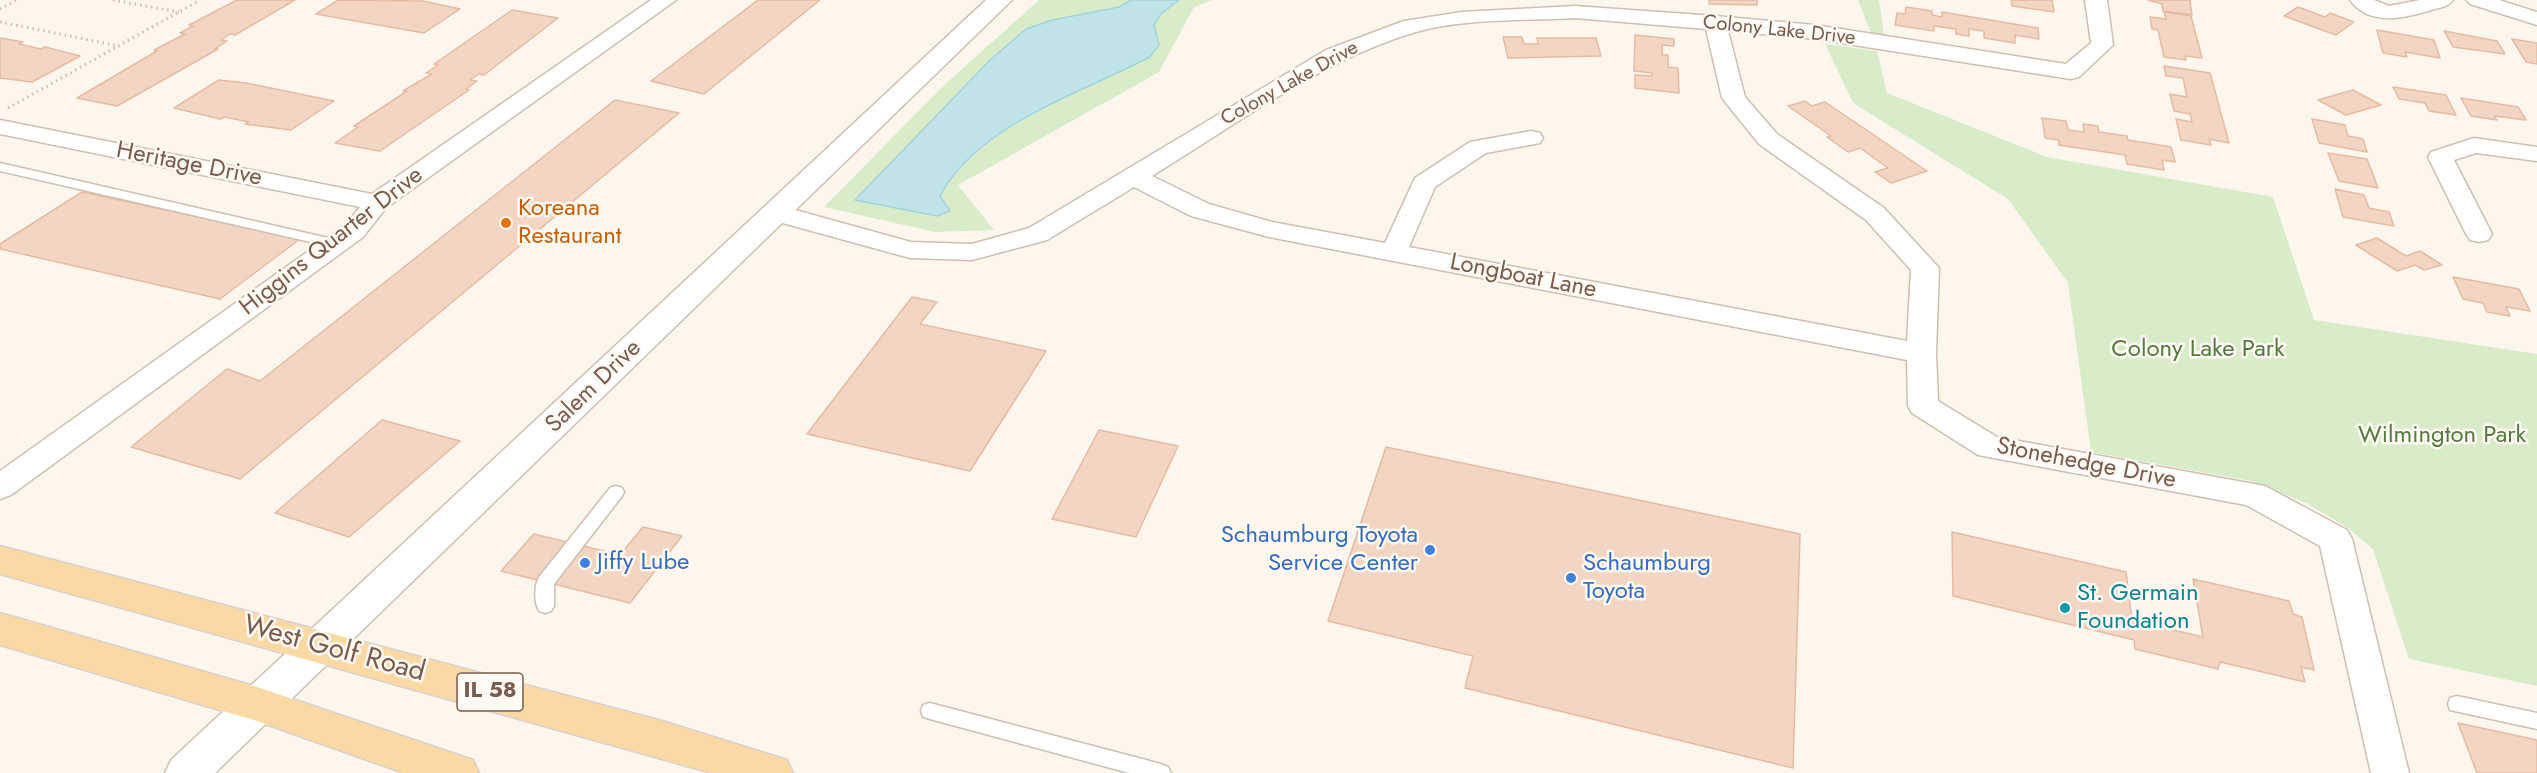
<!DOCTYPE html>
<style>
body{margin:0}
canvas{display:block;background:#fdf6ec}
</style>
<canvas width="2537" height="773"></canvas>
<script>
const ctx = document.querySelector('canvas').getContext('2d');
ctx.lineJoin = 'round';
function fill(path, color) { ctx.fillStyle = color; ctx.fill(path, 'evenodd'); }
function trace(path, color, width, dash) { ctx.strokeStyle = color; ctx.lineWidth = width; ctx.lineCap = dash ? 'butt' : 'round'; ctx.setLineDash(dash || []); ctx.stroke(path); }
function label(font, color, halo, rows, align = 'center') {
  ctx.font = font + ' Jost,sans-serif'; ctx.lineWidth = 5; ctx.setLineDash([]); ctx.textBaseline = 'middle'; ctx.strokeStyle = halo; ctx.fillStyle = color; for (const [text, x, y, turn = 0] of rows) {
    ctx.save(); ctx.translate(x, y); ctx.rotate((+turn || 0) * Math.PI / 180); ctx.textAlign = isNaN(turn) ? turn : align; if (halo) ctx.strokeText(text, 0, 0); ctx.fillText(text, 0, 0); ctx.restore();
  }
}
fill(new Path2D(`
 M1039 0H1213L1194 7 1159 72 958 185 994 230 935 232 824 207 941 88Z
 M1858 0H1879L1884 35 1871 33Z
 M1825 44 1877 51 1887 93 2047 157 2273 197 2314 320 2537 354V686L2409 659 2373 549 2348 528 2308 504 2251 481 2091 452 2068 283 2008 199 1853 103Z`), '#d8ecc9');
const water = new Path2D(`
 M1131 0H1179L1161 14 1154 25 1159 45 1150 57C1081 93 977 125 940 196L950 211 937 216 855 200 990 60 1026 29 1052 20 1119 7Z`);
fill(water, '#bfe3e8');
trace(water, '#a5d3da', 1.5);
const building = new Path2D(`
 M237 0H295L235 35 230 34 221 40 227 41 215 49H218L117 106 77 98 157 51 154 50 185 34 180 33 193 26 189 25Z
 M338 0 423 1 460 9 424 33 316 14Z
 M758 0H820L704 94 651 81Z
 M1709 0H1757V5L1709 4Z
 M2011 0H2052L2054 12 2012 6Z
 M2148 0H2190L2192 15 2163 11 2162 4Z
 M1906 7 1932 11V15L1942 17V12L2038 28 2039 39 2015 35V43L1984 38V31L1969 29V36L1956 34V29L1934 26V31L1895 25 1897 13 1905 14Z
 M2298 7 2325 17 2330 13 2354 22 2336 35 2284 16Z
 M512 10 558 18 484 75 479 74 470 80 477 81 466 89 469 90 380 151 335 143 358 127 354 126 407 91H403L432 74 426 73 438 65 434 64Z
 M2164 12 2191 16 2202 58 2185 56 2186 60 2164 57 2158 30 2152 29 2150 17 2166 19Z
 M2377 30 2434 40 2440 58 2405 52 2407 57 2383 53Z
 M2444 31 2497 41 2505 54 2453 47Z
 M1635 35 1674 39V46L1662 45V55H1668V67L1678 68 1679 93 1635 88V75L1652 76V73L1634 71Z
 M1503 37H1522L1524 44H1538L1537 38H1596L1601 56 1508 58Z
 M0 38 23 42 19 44 41 49 45 47 80 56 32 82 0 78Z
 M2512 39 2537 43V64L2526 62Z
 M2164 66 2210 73 2229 143 2209 139 2211 145 2181 140 2176 119 2192 122 2190 114 2174 111 2170 94 2187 97 2183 78 2166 76Z
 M219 80 246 83 334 101 291 130 245 124 249 122 224 117 220 119 174 108Z
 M2393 87 2446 95 2456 115 2429 111 2425 103 2399 99Z
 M2353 90 2381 105 2346 115 2318 100Z
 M2461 98 2518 107 2526 120 2494 116 2497 120 2471 116Z
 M615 100 679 113 240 479 131 447 227 369 260 381Z
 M1805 101 1812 106 1825 102 1927 171 1891 183 1875 172 1888 168 1860 148 1848 152 1827 137 1831 136 1788 106Z
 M2042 118 2066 121 2068 130 2084 132 2083 124 2098 126 2099 132 2127 136 2128 140 2171 147 2175 162 2162 160 2164 170 2127 164 2125 155 2059 145V140L2045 138Z
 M2312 119 2345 125 2348 136 2363 139 2367 152 2319 143Z
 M2328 153 2367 159 2378 188 2339 181Z
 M2335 189 2364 195 2369 208 2389 212 2394 226 2343 217Z
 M82 192 300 239 220 299 0 249V244Z
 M2377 238 2406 256 2420 251 2442 265 2424 270 2415 265 2397 271 2356 245Z
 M2453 277 2519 289 2530 311 2506 307 2510 316 2487 312 2483 303 2463 299Z
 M912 297 937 302 920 324 1046 351 970 471 807 434Z
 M382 420 460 441 349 537 275 513Z
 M1099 430 1178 446 1136 537 1052 519Z
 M1386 447 1800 534 1793 768 1465 688 1473 656 1328 621Z
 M643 527 682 536 630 603 501 571 534 534 620 555Z
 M1952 532 2126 572 2132 620 2203 637 2193 579 2289 601 2293 614 2302 617 2314 670 2301 667 2305 682 2220 662 2218 669 2135 649 2134 640 1953 596Z
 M2458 723 2537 740V773H2477Z`);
fill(building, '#f3d5c3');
trace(building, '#e6bba3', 1.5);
const service = new Path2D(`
 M0 163 337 240 344 244 337 248 0 171Z
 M616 486 622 488 624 492 622 496 554 584V606L551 611 545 613 539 611C534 602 534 586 539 577L610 488Z
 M2457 696 2537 713V729L2450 710 2448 704 2450 698Z
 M930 703 1161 764 1168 767 1171 773H1129L930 719 923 717 921 711 923 705Z`);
const minor = new Path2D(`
 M651 0H676L386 208 363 237 11 495 0 499V471L345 225 360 207 0 134V120L372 194Z
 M2085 0H2107L2113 45 2079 77 2071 79 1815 39 1728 31 1745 97 1777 134 1884 208 1939 268 1936 353 1938 401 1997 437 2265 486 2347 530 2352 539 2409 773H2371L2320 546 2246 505 1978 455 1912 413 1908 406 1907 360 1269 237 1191 216 1134 187 1047 240 972 260 910 258 768 219 764 213 768 207 777 205 911 242 972 244 1029 228 1326 50 1404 21 1462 12 1575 6 1715 16 1815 25 2066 64 2091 43ZM1575 18 1706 29 1722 98 1759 144 1866 220 1911 270 1907 341 1409 247 1435 187 1486 153 1540 143 1543 138 1540 133 1531 131 1470 142 1415 178 1385 243 1272 222 1209 204 1152 176C1232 127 1325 58 1416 32 1466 18 1523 21 1575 18Z
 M2350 0H2374L2389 6 2420 0H2453C2448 7 2439 8 2431 10 2406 18 2369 27 2350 0Z
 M2466 0H2499L2537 12V25L2470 4Z
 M2474 138 2537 147V161L2476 153 2454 160 2492 234 2488 240 2479 242 2470 240 2466 234 2428 157 2431 152Z`);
const tertiary = new Path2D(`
 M986 0H1012L215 773H165L171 760Z`);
const primary = new Path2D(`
 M0 546 662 721 787 760 793 773H712L0 574Z
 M0 613 257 687 473 760 479 773H404L257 721 0 645Z`);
trace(service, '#d1beb0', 3);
trace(minor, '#d1beb0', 3);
trace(tertiary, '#d1beb0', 3);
trace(primary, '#dad1cd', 3);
trace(new Path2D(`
 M113 0 179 12
 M0 9 17 0
 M0 22 119 46
 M8 108 200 0`), '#d9b8a5', 3, [1.5, 4]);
fill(service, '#fff');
fill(minor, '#fff');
fill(tertiary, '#fff');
fill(primary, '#fbd9a5');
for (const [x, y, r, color] of [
 [506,223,6,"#e8710a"],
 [1430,550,6,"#3f7fe0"],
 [585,563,6,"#3f7fe0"],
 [1571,578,6,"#3f7fe0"],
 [2065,608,6,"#0f9aa8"]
]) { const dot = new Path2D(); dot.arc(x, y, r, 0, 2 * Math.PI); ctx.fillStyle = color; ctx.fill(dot); trace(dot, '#fffaf3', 2); }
label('20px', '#7a5c4d', '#fffaf3', [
 ["Colony Lake Drive",1779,31,6],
 ["Colony Lake Drive",1290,84,-29]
]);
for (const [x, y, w] of [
 [490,692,66]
]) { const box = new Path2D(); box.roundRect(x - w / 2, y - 19, w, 38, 4.5); ctx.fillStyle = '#fffaf3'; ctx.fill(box); trace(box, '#7a5c4d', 1.5); }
label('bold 22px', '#7a5c4d', null, [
 ["IL 58",490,692]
]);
label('24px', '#7a5c4d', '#fffaf3', [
 ["Heritage Drive",189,165,11],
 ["Higgins Quarter Drive",332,242,-38],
 ["Longboat Lane",1523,277,11],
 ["Salem Drive",594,387,-44],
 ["Stonehedge Drive",2086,464,11]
]);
label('24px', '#c56008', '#fffaf3', [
 ["Koreana",518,209],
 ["Restaurant",518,237]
], 'left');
label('24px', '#537a41', '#fffaf3', [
 ["Colony Lake Park",2198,350],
 ["Wilmington Park",2442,436]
]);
label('24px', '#366cbe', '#fffaf3', [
 ["Schaumburg Toyota",1418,536,"right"],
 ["Service Center",1418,564,"right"],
 ["Jiffy Lube",597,563],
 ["Schaumburg",1583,564],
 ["Toyota",1583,592]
], 'left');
label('24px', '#0d838f', '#fffaf3', [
 ["St. Germain",2077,594],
 ["Foundation",2077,622]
], 'left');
label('28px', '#7a5c4d', '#fffaf3', [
 ["West Golf Road",334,650,15]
]);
</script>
